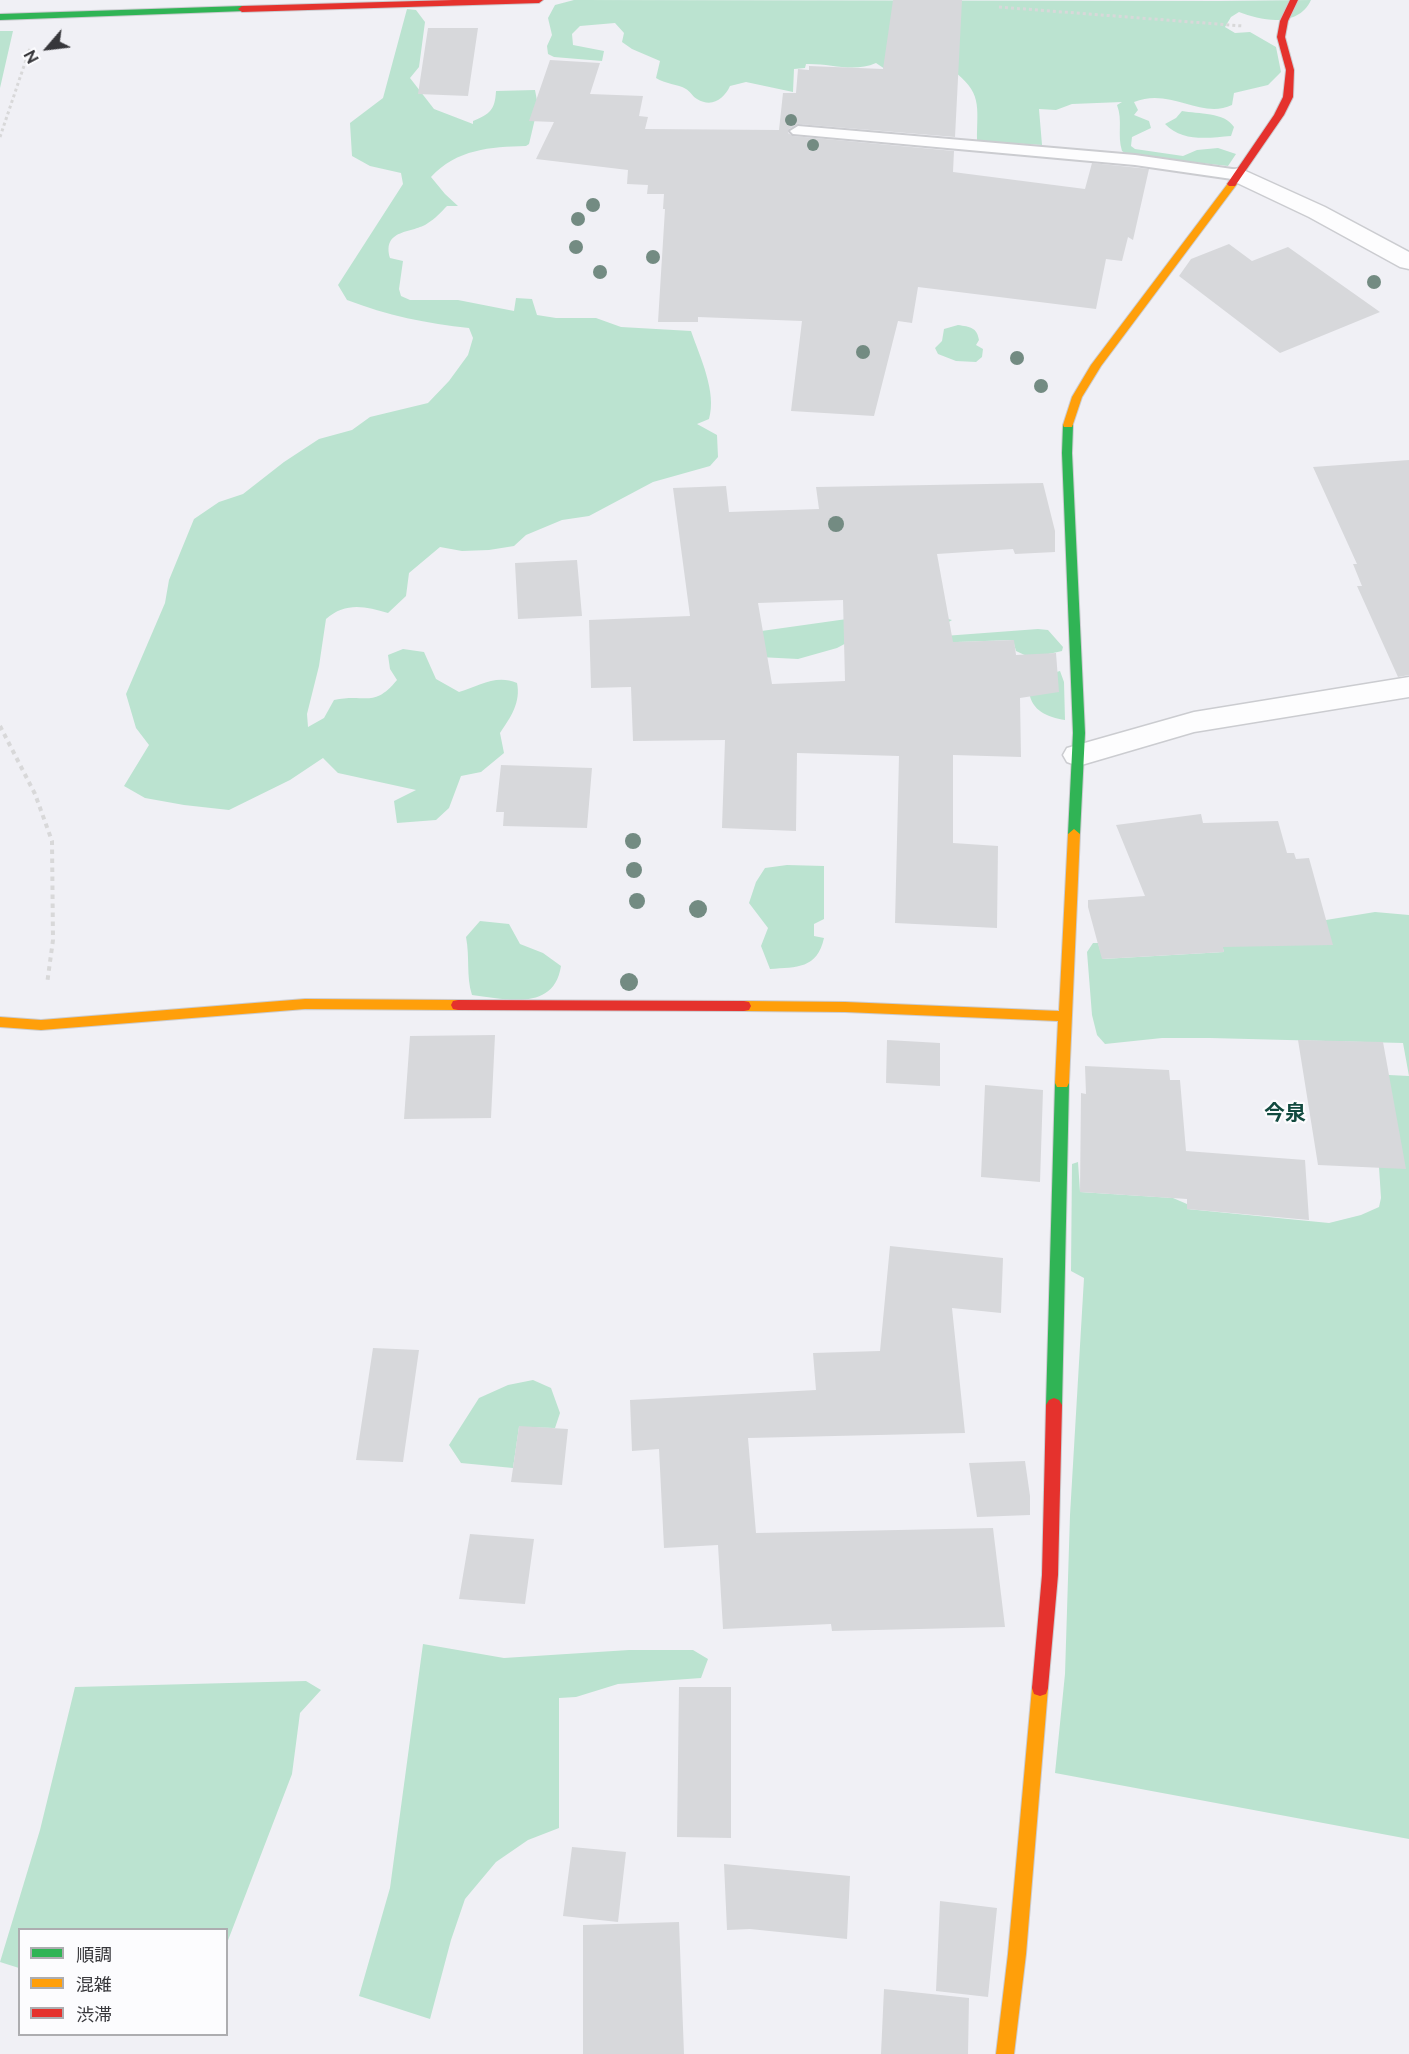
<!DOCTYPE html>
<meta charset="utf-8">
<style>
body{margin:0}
#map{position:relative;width:1409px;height:2054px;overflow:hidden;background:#f0f0f5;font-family:Raleway,"Noto Sans JP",sans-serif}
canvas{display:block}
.legend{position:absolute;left:18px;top:1928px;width:210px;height:108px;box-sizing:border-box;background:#fcfcfe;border:2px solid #adadb0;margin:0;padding:8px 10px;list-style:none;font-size:18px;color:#37373b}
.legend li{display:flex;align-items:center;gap:12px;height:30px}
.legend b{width:30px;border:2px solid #adadb0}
.north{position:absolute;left:18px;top:18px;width:60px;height:60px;-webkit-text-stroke:4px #fcfcfe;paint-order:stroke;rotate:242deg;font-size:16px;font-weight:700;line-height:24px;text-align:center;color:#37373b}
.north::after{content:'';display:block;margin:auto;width:21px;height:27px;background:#37373b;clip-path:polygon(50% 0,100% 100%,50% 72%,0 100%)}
</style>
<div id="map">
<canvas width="1409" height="2054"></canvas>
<ul class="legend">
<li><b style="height:8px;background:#30b455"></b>順調</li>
<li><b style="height:8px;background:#ff9f0a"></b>混雑</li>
<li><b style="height:8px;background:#e5322d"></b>渋滞</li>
</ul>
<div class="north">N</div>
</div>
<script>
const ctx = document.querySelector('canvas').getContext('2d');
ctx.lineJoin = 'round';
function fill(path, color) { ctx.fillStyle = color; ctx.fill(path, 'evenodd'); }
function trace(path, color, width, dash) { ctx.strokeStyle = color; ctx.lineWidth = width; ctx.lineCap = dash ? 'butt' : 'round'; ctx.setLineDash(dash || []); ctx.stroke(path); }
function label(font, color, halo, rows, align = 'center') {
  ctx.font = font + ' Raleway,"Noto Sans JP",sans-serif'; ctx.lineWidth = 4.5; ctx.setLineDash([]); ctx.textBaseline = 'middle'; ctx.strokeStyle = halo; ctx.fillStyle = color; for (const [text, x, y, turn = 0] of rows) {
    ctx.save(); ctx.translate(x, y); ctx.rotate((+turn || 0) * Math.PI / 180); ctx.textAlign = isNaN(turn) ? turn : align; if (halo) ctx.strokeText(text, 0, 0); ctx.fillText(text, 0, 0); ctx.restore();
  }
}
fill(new Path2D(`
 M574 0 1220 1 1311 0C1298 28 1262 21 1239 12L1231 17 1225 27 1235 33 1250 32 1276 47 1281 72 1268 85 1234 93 1232 105C1201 120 1171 87 1134 102L1138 110 1134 115 1149 121 1151 128 1132 137 1131 146 1135 149 1183 156 1197 150 1218 148 1236 154 1228 166 1128 155 1122 151C1117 135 1123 120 1117 105L1122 102 1072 104 1056 110 1039 109 1042 145 977 141C977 105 983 93 951 69L891 73 876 63C853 73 830 63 806 64L805 68 794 69 793 92 746 82 730 86C724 99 712 108 697 99 693 97 690 91 686 89 678 84 665 84 656 78L660 61 632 49 622 42 624 33 615 23 580 26 572 34 573 45 604 51 602 61 554 57 548 54 547 46 552 35 548 18 555 5Z
 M407 9 416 10 425 22 419 67 410 78 434 109 473 124V121C490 114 495 110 496 91L535 90 538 106 529 144 526 146C490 147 457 149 431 177L445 194 458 206H447C441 212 435 219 428 223 413 234 382 228 390 258L403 261 399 289 401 296 410 300H458L514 311 516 298 532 299 537 315 556 318H596L621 327 691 331C700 357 717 392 709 419L697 424 717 435 718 457 710 466 653 482 589 516 562 520 526 535 514 546 489 550 462 551 440 547 409 573 406 596 388 613C365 606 345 602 326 619L319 666 307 714 308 727 324 718 334 700C366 693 373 709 397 680L390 669 388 655 403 649 424 652 436 679 459 692C479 686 496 674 517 683 521 702 511 717 500 733L504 753 481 772 461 776 449 808 436 820 397 823 394 801 416 790 338 773 323 758 290 780 229 810 184 805 145 798 124 786 149 745 136 728 126 694 165 603 169 580 194 519 219 502 243 494 284 462 319 439 352 430 370 417 428 403 449 381 468 355 473 338 469 328C428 324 386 315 347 300L338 285 403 184 401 173 370 166 352 156 350 123 383 98Z
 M0 31H13L0 88Z
 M1182 111C1198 114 1225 112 1234 127L1231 136C1208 138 1182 142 1165 124L1176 118Z
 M958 325C970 327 977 327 979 340L976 345 983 349 982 357 976 362 956 361 938 354 935 348 942 341 944 329Z
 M861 617H940L952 620 947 623 852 640 837 648 798 659 759 657 726 636Z
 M1038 629 1048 630 1063 647 1062 651 1031 658 1016 651 1013 640 903 644 944 636Z
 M1060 671 1064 682 1065 720C1047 717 1032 711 1029 692L1053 673Z
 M787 865 824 866V919L814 924V936L824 938C817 969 797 967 770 969L761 946 768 928 749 903 756 882 765 868Z
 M1206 892 1326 920 1375 912 1409 915V1839L1055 1773 1065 1674 1070 1515 1084 1278 1071 1271 1072 1164 1078 1162 1080 1192 1173 1198 1187 1204V1209L1329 1223 1361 1215 1379 1207 1381 1198 1379 1167 1389 1075 1409 1076 1403 1043 1210 1038H1162L1105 1044 1097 1035 1092 1015 1087 952 1093 943H1098L1103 959 1224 952Z
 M480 921 509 924 520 944 543 953 561 966C554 1012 506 999 472 995 466 976 470 958 466 937Z
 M533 1380 551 1388 560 1413 555 1428 519 1427 513 1468 461 1463 449 1445 479 1398 508 1385Z
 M423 1644 504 1658 629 1650H693L708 1659 701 1678 618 1684 576 1697 559 1698V1828L528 1840 496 1862 465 1899 451 1940 430 2019 359 1996 390 1888Z
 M306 1681 321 1690 300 1713 292 1774 227 1943 226 1930H20L19 1968 0 1962 40 1830 75 1687Z`), '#bbe3d0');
fill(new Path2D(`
 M893 0H962L955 137 798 124 789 129 788 133 793 136 954 151 953 172 1085 189 1092 163 1149 169 1133 240 1128 237 1122 261 1106 259 1096 309 918 287 912 323 898 321 874 416 791 411 802 321 698 317V322H658L665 209H663L664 194H647L648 185 627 184 628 170 536 159 554 122 529 121 550 60 600 63 590 94 643 96 639 116 648 117 645 129 779 130 783 93H796L798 69 809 70V66L883 69Z
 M428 28H478L468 96 418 94Z
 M1229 244 1252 261 1288 247 1380 312 1280 353 1179 276 1191 259Z
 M1409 460V675L1398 677 1357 586H1362L1353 564H1357L1313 467Z
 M1043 483 1055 531V552L1015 554 1013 549 937 554 953 642 1014 640 1016 655 1056 653 1059 692 1020 698 1021 757 953 755V843L998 846 997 928 895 923 899 756 797 753 796 831 722 828 725 740 633 741 631 687 591 688 589 620 690 616 673 488 726 486 729 512 819 509 816 487ZM843 600 845 681 772 684 758 603Z
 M577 560 582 616 518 619 515 563Z
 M501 765 592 768 587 828 503 826 504 812H496Z
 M1201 814 1203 823 1278 821 1287 853H1294L1296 859 1309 858 1333 945 1223 947 1224 952 1102 959 1088 907V900L1145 896 1116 825Z
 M495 1035 491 1118 404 1119 410 1036Z
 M887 1040 940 1043V1086L886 1083Z
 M1298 1040 1383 1042 1406 1169 1318 1165Z
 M1085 1066 1169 1070 1170 1080H1180L1186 1151 1305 1160 1309 1220 1187 1209V1199L1080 1192 1081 1093 1086 1094Z
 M985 1085 1043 1090 1040 1182 981 1177Z
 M890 1246 1003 1258 1001 1313 952 1308 965 1433 748 1438 756 1533 993 1528 1005 1627 832 1631 831 1624 723 1629 718 1545 664 1548 659 1449 632 1451 630 1400 816 1390 813 1353 880 1351Z
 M373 1348 419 1350 403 1462 356 1460Z
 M519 1426 568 1429 562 1485 511 1482Z
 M1025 1461 1030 1496V1515L977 1517 969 1463Z
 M470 1534 534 1539 525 1604 459 1599Z
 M679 1687H731V1838L677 1837Z
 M572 1847 626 1852 618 1922 563 1916Z
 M724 1864 850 1876 847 1939 750 1929 727 1930Z
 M940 1901 997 1908 988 1997 936 1991Z
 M679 1922 684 2054H583V1925Z
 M884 1989 969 1998 968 2054H881Z`), '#d7d8db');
const lane = new Path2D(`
 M798 126 1135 155 1239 170 1247 175 1239 180 1135 165 793 134 790 131Z`);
const street = new Path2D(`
 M1239 168 1325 207 1409 252V269L1400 267 1309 217 1231 180 1227 175 1231 170Z
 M1409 677V697L1194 732 1078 766 1067 762 1063 755 1067 748 1194 712Z`);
const fast = new Path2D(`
 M242 6 245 7V11L0 20V14Z
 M1068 422 1073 425 1072 453 1085 733 1080 834 1074 839 1068 834 1073 733 1062 453 1063 425Z
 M1062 1078 1067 1079 1069 1083 1062 1405 1059 1410 1054 1412 1049 1410 1046 1405 1055 1083 1057 1079Z`);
const slow = new Path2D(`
 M1229 182 1237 184 1101 366 1082 397 1072 427H1064L1063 425 1072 397 1091 365Z
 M1074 829 1080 834 1069 1083 1067 1087H1057L1055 1083 1058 1021 845 1012 744 1011 739 1010 737 1006 739 1002 744 1001 845 1002 1059 1011 1068 834Z
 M305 999 458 1000 463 1001 465 1005 463 1009 458 1010 305 1009 41 1030 0 1027V1017L41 1020Z
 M1040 1680 1046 1682 1048 1688 1026 1954 1014 2054H996L1008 1954 1032 1688 1034 1682Z`);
const jam = new Path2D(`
 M453 0H543L539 3 242 12 238 9 242 6Z
 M1290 0H1298L1288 21 1285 37 1294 70 1293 97 1284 115 1235 186H1229L1227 184 1274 115 1283 97 1286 70 1277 37 1280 21Z
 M458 1000 744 1001 749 1002 751 1006 749 1010 744 1011 458 1010 453 1009 451 1005 453 1001Z
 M1054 1398 1059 1400 1062 1405 1058 1575 1048 1688 1046 1694 1040 1696 1034 1694 1032 1688 1042 1575 1046 1405 1049 1400Z`);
trace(lane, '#cbccd0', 4);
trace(street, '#cbccd0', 3);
trace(fast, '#cbccd0', 2);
trace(slow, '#cbccd0', 2);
trace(jam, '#cbccd0', 2);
trace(new Path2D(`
 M999 7 1243 26
 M0 137 30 48`), '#d8d8d9', 3, [3, 3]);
trace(new Path2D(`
 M0 726 35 794 52 841 53 940 47 984`), '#d8d8d9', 4, [4.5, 4.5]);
fill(lane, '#fdfdfe');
fill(street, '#fdfdfe');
fill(fast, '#30b455');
fill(slow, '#ff9f0a');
fill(jam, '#e5322d');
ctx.fillStyle = '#738b82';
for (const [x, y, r] of [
 [791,120,6],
 [813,145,6],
 [593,205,7],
 [578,219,7],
 [576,247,7],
 [653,257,7],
 [600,272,7],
 [1374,282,7],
 [863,352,7],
 [1017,358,7],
 [1041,386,7],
 [836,524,8],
 [633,841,8],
 [634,870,8],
 [637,901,8],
 [698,909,9],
 [629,982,9]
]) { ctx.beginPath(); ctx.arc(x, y, r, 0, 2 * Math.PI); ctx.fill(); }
label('bold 21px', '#124a3f', '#fcfcfe', [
 ["今泉",1285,1114]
]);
</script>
